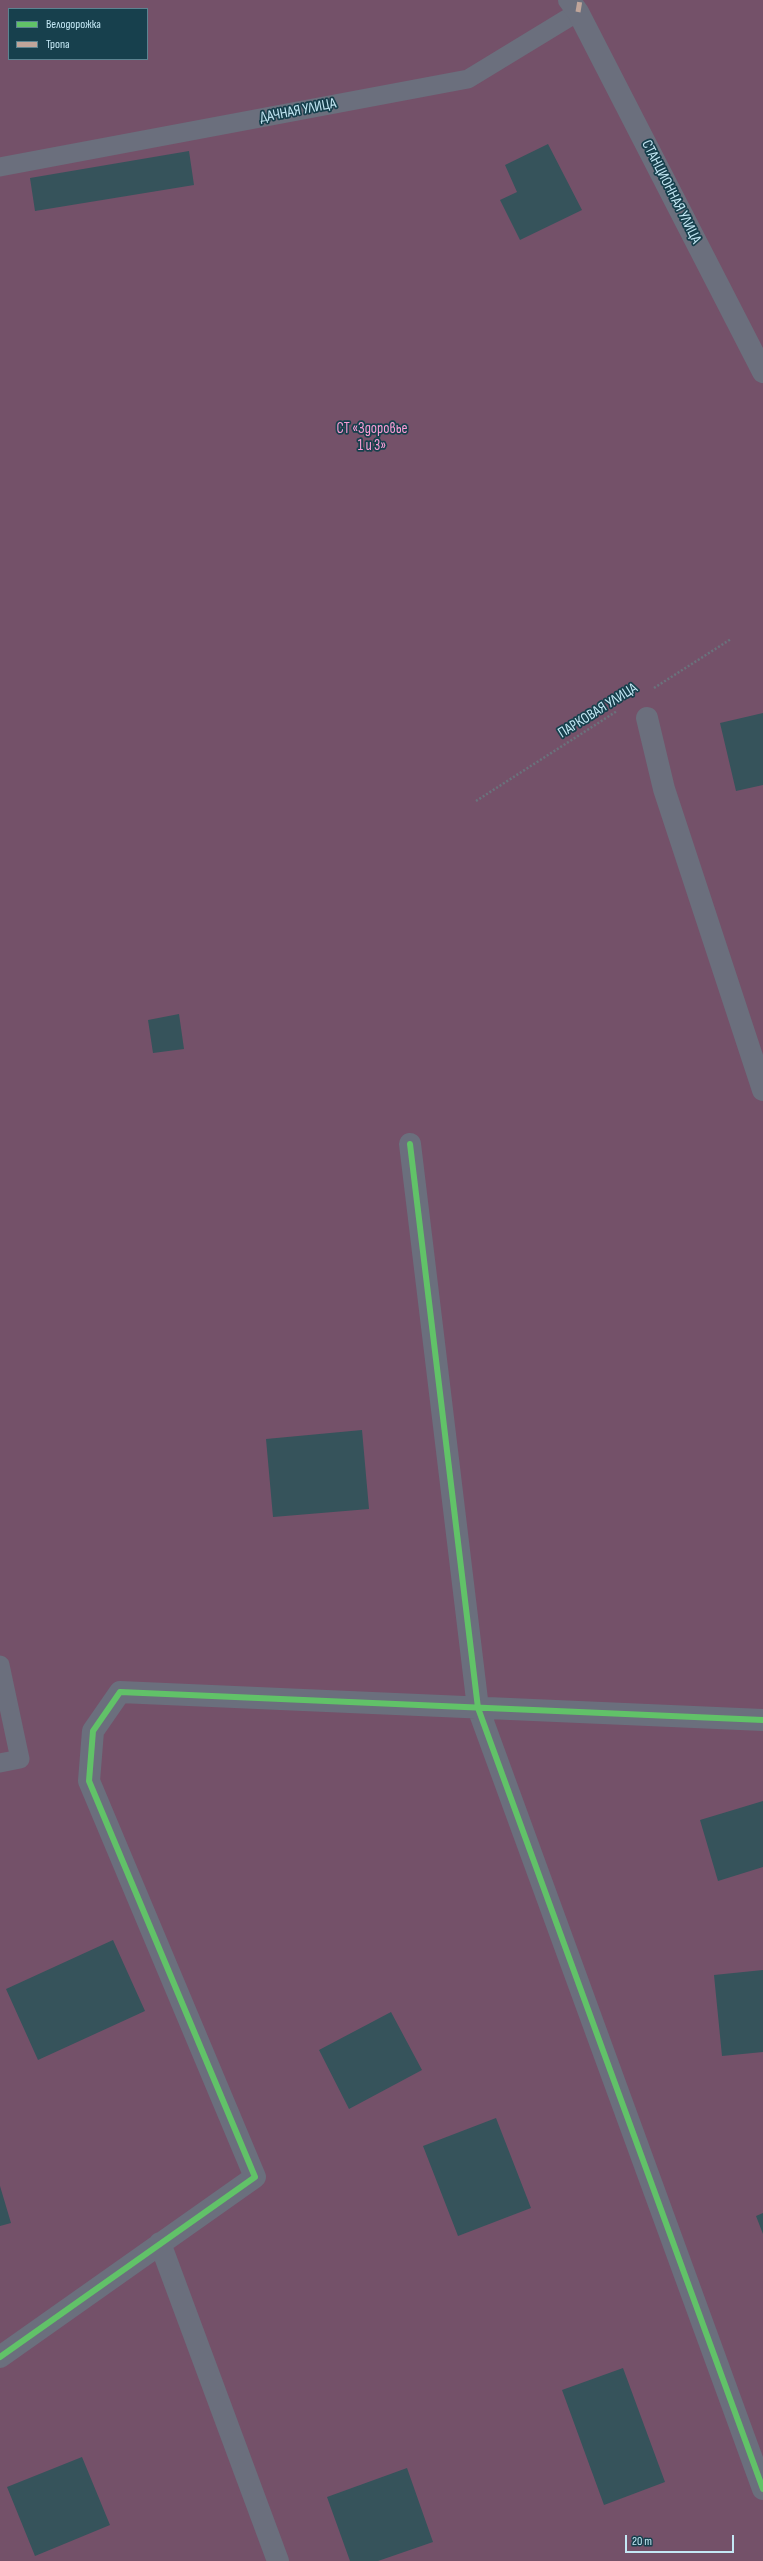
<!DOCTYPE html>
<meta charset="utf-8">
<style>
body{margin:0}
#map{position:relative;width:763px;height:2561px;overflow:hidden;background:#243a40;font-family:"Sofia Sans Condensed",sans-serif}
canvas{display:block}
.legend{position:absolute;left:8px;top:8px;width:140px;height:52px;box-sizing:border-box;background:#17404d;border:1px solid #5c8390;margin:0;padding:5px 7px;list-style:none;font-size:12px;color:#c4e8f5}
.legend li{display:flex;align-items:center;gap:8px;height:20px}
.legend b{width:20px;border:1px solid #5c8390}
.scale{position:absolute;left:625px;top:2535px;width:109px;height:18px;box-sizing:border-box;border:2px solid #c4e8f5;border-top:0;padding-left:5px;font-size:12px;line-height:14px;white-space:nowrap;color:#c4e8f5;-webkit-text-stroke:3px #17404d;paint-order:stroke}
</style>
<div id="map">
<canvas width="763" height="2561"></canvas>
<ul class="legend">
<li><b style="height:5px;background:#61c268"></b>Велодорожка</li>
<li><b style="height:5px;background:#c0a59a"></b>Тропа</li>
</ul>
<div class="scale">20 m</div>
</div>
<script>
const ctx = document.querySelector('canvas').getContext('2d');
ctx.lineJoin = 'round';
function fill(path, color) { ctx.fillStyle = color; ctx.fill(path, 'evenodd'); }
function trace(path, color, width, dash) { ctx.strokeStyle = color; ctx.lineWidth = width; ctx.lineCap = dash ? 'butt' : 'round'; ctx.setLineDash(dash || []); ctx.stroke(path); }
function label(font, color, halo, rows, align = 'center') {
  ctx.font = font + ' "Sofia Sans Condensed",sans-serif'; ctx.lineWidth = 3.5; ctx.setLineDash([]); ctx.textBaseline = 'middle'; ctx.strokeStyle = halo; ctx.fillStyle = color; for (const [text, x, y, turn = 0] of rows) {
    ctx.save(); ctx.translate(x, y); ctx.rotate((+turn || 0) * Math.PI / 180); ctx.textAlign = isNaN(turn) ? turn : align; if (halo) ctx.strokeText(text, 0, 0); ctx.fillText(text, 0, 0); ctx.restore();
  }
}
fill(new Path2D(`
 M0 0H763V2561H0ZM9 9H147V59H9Z`), '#745169');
fill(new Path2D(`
 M548 144 582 210 520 240 500 200 517 192 505 165Z
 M189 151 194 185 35 211 30 178Z
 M763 713V785L736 791 720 723Z
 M179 1014 184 1049 153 1053 148 1020Z
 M362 1430 369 1509 273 1517 266 1439Z
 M763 1801V1867L718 1881 700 1820Z
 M113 1940 145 2011 38 2060 6 1989Z
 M763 1970V2052L722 2056 714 1975Z
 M391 2012 422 2070 349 2109 319 2050Z
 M496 2118 531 2208 458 2236 423 2146Z
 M0 2186 11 2223 0 2226Z
 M763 2213V2234L756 2216Z
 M623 2368 665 2482 604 2505 562 2390Z
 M82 2457 110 2525 35 2556 7 2487Z
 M407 2468 433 2542 378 2561H350L327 2497Z`), '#36535b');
trace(new Path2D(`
 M654 688 731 639
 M476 801 617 711`), '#6a727c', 2.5, [2, 2]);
trace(new Path2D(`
 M0 167 468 79 578 12
 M0 1665 20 1759 0 1763`), '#6b6f7d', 19);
trace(new Path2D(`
 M569 0 578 12 763 372
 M647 718 664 789 763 1090
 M410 1144 478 1708 763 2489
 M160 2243 278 2561
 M0 2357 255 2177 89 1781 93 1731 120 1692 763 1720`), '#6b6f7d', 22);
trace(new Path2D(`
 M578 12 580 0`), '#c0a59a', 5, [10, 5]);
trace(new Path2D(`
 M410 1144 478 1708 763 2489
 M0 2357 255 2177 89 1781 93 1731 120 1692 763 1720`), '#61c268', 6);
label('15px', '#c4e8f5', '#17404d', [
 ["ДАЧНАЯ УЛИЦА",298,111,-11],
 ["СТАНЦИОННАЯ УЛИЦА",671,192,63],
 ["ПАРКОВАЯ УЛИЦА",598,711,-32]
]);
label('15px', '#fa9dd6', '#17404d', [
 ["СТ «Здоровье",372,429],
 ["1 и 3»",372,446]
]);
</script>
